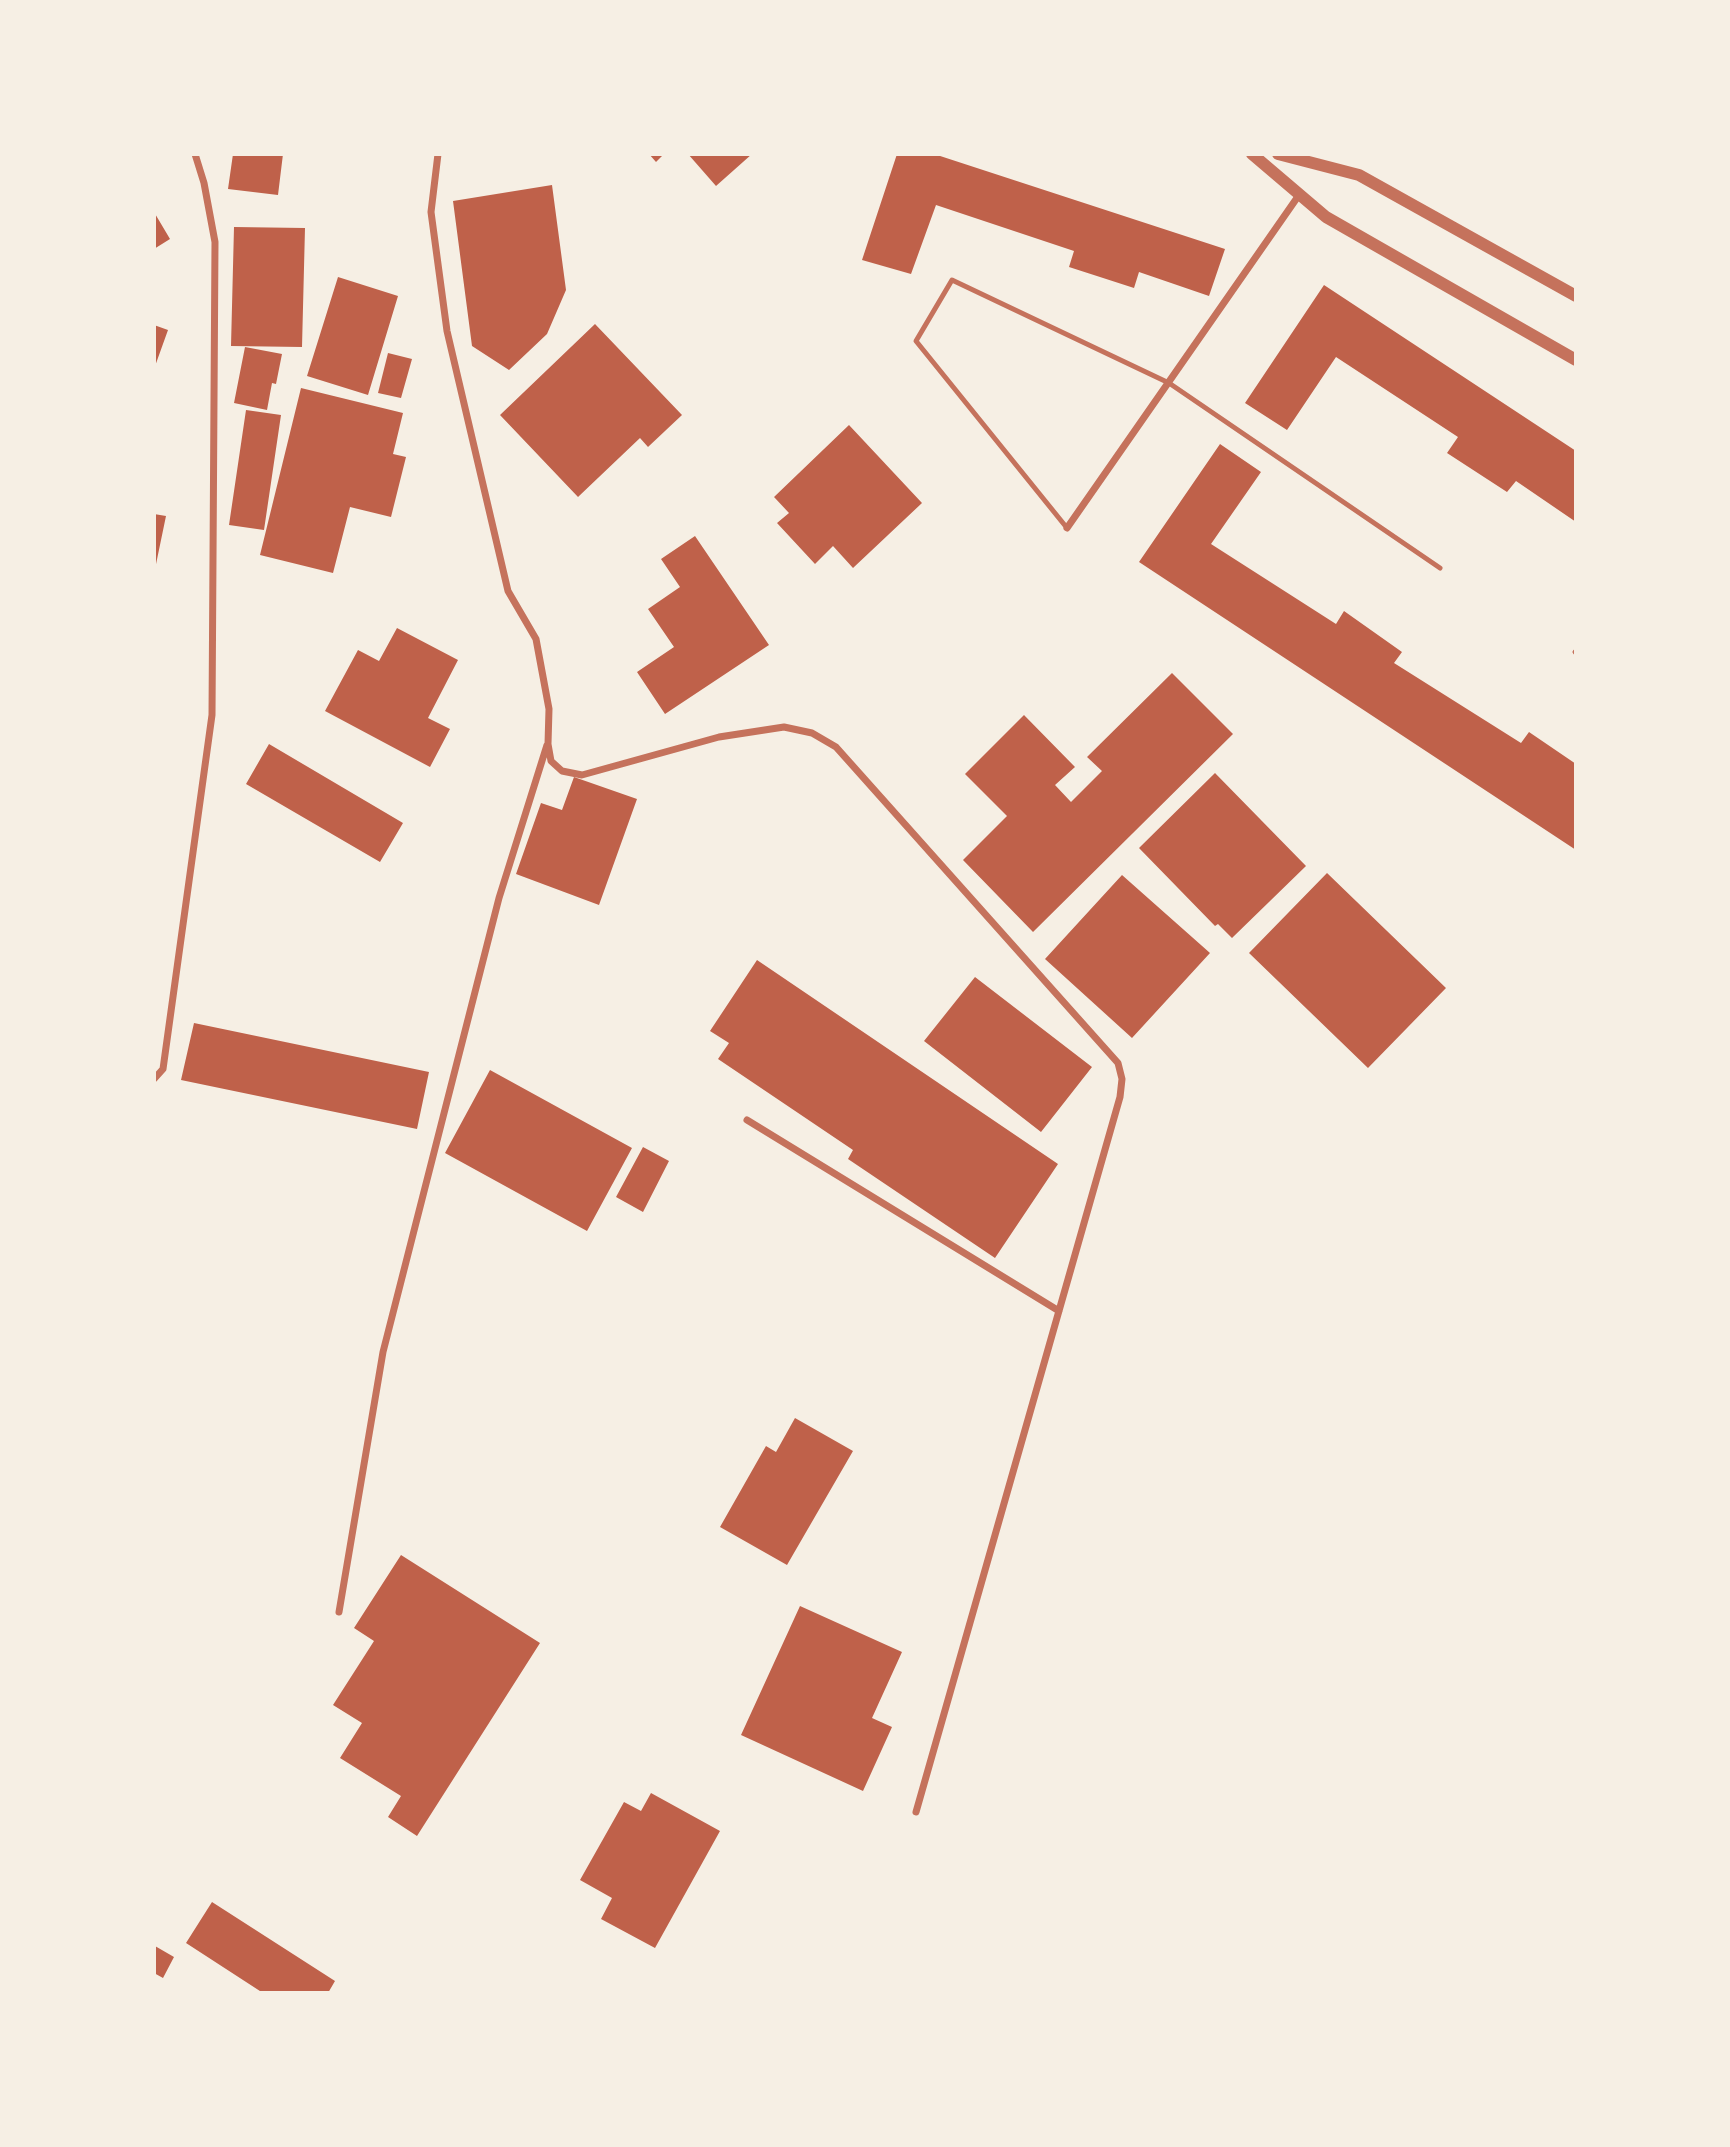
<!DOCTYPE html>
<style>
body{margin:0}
#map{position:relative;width:1730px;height:2147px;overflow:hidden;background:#f6efe4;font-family:Cabin,sans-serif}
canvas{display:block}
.frame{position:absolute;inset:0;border:156px solid #f6efe4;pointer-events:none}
</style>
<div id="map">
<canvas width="1730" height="2147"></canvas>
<div class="frame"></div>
</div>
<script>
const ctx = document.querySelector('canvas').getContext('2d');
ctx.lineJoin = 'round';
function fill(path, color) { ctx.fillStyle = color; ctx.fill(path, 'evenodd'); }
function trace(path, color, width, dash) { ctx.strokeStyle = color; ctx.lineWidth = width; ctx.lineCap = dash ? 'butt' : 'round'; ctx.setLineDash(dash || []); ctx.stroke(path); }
fill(new Path2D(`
 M233 154H283L278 195 228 189Z
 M649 154H664L656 162Z
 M688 154H752L716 186Z
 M897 154H934L1225 249 1209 296 1139 272 1134 288 1100 277 1069 267 1074 251 936 205 911 274 862 260Z
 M552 185 566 290 547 334 509 370 472 346 453 201Z
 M154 212 170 239 154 249Z
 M234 227 305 228 302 347 231 346Z
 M338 277 398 296 368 395 307 376Z
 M1324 285 1576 451V522L1516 481 1507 492 1447 453 1458 437 1336 357 1287 430 1245 403Z
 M595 324 682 415 648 447 640 438 578 497 500 415Z
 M154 325 168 330 154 369Z
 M245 347 282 354 276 384 272 383 267 410 234 403Z
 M388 353 412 359 401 398 378 393Z
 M301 388 403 413 393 454 406 457 391 517 350 507 333 573 260 555Z
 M246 410 281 415 264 530 229 525Z
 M849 425 922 503 853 568 833 546 815 564 777 523 789 513 774 497Z
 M1220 444 1261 472 1211 544 1336 624 1344 611 1402 652 1394 663 1521 743 1529 732 1576 764V850L1139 562Z
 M154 514 166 516 155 569H154Z
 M695 536 769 645 665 714 637 672 674 647 648 609 680 587 661 559Z
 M397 628 458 660 428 718 450 729 430 767 325 711 358 650 379 661Z
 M1172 673 1233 734 1033 932 963 860 1007 816 965 774 1024 715 1075 767 1055 785 1071 802 1102 771 1087 757Z
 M269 744 403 823 380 862 246 784Z
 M1215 773 1306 866 1232 938 1218 924 1215 926 1139 848Z
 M574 777 637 799 599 905 516 874 541 803 562 810Z
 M1327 873 1446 988 1368 1068 1249 953Z
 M1122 875 1210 953 1132 1038 1045 959Z
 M757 960 1058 1164 995 1258 848 1159 853 1150 718 1059 729 1043 710 1031Z
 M975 977 1092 1067 1041 1132 924 1041Z
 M194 1023 429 1072 417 1129 181 1080Z
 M490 1070 632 1148 587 1231 445 1153Z
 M643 1147 669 1161 643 1212 616 1197Z
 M795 1418 853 1451 787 1565 720 1527 766 1446 776 1452Z
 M401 1555 540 1643 417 1836 388 1817 401 1796 340 1758 362 1723 333 1705 374 1641 354 1628Z
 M800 1606 902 1652 872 1718 892 1727 863 1791 741 1735Z
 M651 1793 720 1831 655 1948 601 1919 612 1898 580 1880 624 1802 641 1811Z
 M212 1902 335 1981 328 1993H263L186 1943Z
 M155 1946 174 1957 163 1978 154 1973Z`), '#bf614a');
trace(new Path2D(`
 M1067 528 916 341 952 280 1169 383 1440 568
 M1575 652 1576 653`), '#c5725c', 5);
trace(new Path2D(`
 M438 154 431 212 447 331 508 591 536 639 549 709 548 744 551 761 562 771 582 775 719 737 784 727 812 733 836 747 1118 1063 1122 1079 1120 1097 916 1812
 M1067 528 1299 195
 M154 1079 163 1069 212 715 215 242 204 183 195 154
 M747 1120 1059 1311
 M339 1612 383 1352 499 898 547 745`), '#c5725c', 7);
trace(new Path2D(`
 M1252 154 1326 217 1576 360
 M1278 154 1359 175 1576 296`), '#c5725c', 12);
</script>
